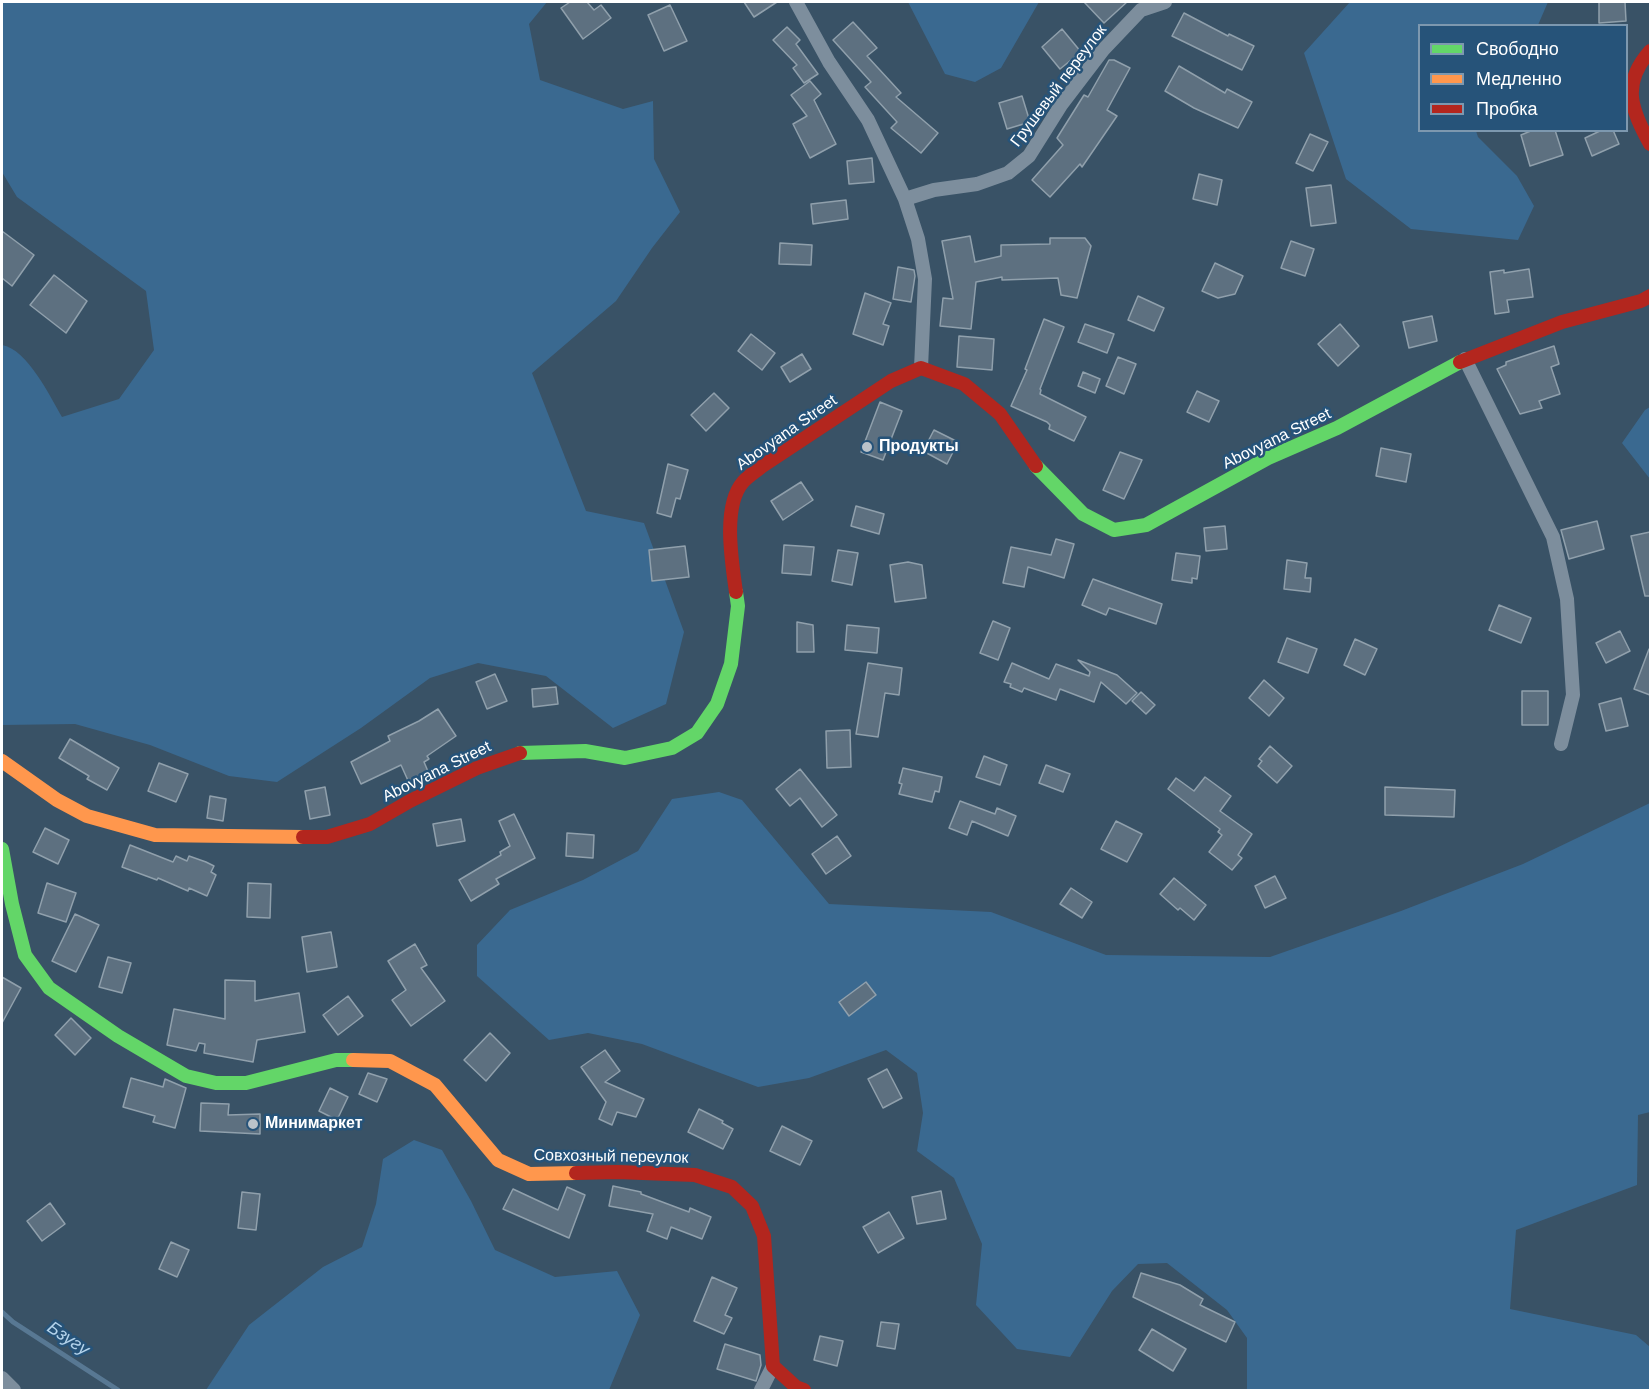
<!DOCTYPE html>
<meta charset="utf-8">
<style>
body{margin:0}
#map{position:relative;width:1652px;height:1392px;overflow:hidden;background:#395266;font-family:Arial,sans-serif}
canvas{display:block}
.frame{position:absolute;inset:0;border:3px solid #fff;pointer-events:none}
.legend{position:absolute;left:1418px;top:24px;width:210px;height:108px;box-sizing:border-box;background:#265379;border:2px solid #7d98af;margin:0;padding:8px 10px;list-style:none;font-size:18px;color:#fff}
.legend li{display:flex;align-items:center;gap:12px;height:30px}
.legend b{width:30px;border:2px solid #7d98af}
</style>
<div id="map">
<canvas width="1652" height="1392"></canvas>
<div class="frame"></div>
<ul class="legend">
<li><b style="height:8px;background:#63d668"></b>Свободно</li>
<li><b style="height:8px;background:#ff974d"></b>Медленно</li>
<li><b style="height:8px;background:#b3261e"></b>Пробка</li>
</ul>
</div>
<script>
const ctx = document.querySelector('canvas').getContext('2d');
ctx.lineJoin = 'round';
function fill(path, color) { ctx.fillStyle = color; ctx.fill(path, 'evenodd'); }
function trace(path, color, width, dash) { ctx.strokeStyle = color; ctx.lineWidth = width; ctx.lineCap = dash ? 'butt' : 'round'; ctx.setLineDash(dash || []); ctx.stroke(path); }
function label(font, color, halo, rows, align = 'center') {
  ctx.font = font + ' Arial,sans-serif'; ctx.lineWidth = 5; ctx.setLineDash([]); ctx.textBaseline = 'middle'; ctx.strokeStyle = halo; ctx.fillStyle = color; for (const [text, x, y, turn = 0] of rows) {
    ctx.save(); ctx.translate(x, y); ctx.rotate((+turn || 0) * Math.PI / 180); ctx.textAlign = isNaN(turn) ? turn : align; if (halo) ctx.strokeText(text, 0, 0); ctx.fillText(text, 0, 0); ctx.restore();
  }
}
fill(new Path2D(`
 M2 2H547L529 24 540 80 623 109 653 101 654 159 680 212 652 248 616 301 532 373 586 511 644 523 684 632 666 704 613 728 546 676 478 663 430 678 361 728 277 782 229 776 150 745 75 724 2 725V345C27 349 50 396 62 417L119 399 154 350 146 291 17 197 2 172Z
 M908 2H1039L1001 68 975 82 945 74Z
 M1350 2H1548L1538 25 1420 26V130L1476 131 1478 137 1517 176 1534 206 1518 240 1411 229 1346 179 1304 53Z
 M1650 407V479L1622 443 1645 410Z
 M719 792 742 800 829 904 991 912 1106 955 1270 957 1401 911 1523 864 1650 803V1112L1638 1115 1637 1185 1516 1230 1510 1309 1636 1335 1650 1347V1390H1247V1338L1227 1310 1167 1263 1138 1264 1112 1291 1070 1357 1017 1349 976 1305 982 1244 954 1178 917 1151 923 1113 917 1073 886 1050 809 1078 758 1087 642 1044 588 1033 549 1040 477 976V945L510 910 583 880 638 851 672 799Z
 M414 1140 442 1150 471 1201 495 1250 555 1277 617 1271 640 1315 609 1390H206L249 1325 323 1267 362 1247 376 1204 383 1159Z`), '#3a6990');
trace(new Path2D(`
 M2 1312 13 1322 118 1390`), '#587893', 5);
const building = new Path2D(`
 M570 2H587L594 10 601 5 611 18 583 39 561 8Z
 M744 2H777L754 17Z
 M1084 2H1127L1104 23Z
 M1599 2H1625L1626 21 1599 23Z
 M670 5 687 41 664 51 648 15Z
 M1184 13 1228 36 1229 34 1254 46 1242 70 1172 36Z
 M853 22 877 48 867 56 901 93 896 97 938 133 921 153 891 128 897 122 865 87 871 82 833 40Z
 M787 27 800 40 796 44 818 74 804 83 793 68 797 65 773 40Z
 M1062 29 1081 52 1060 69 1042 47Z
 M1109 60H1114L1130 68 1107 110 1117 116 1082 167 1080 164 1050 197 1032 180 1063 145 1057 138 1084 95 1088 97Z
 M1179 66 1225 93 1227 89 1252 102 1238 128 1194 108 1165 91Z
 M810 81 821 94 814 100 836 144 810 158 793 124 807 116 791 95Z
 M1022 96 1030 122 1007 129 999 103Z
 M1533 130H1555L1563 155 1530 166 1521 135Z
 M1602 130H1613L1619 144 1592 156 1585 138Z
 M1310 134 1328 142 1313 171 1296 163Z
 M872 158 874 182 849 184 847 161Z
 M1199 174 1222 180 1217 205 1193 199Z
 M1331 185 1336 223 1311 226 1306 188Z
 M846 200 848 219 813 224 811 204Z
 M2 231 34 255 12 286 2 278Z
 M970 236 975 262 1001 256V245L1050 244V238H1085L1091 246 1077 298 1061 295 1058 278 1002 280V277L976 282 971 329 940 326 943 298 953 299 942 241Z
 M1291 241 1314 249 1305 276 1281 268Z
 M780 243 812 245 811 265 779 264Z
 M1215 263 1243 276 1235 294 1218 298 1202 291Z
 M898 267 914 270 915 276 911 302 893 299Z
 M1529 269 1533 297 1507 300 1509 312 1495 314 1490 272 1504 270V273Z
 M54 275 87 301 66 333 30 305Z
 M865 293 891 303 883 324 889 326 883 345 853 334Z
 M1138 296 1164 308 1154 331 1128 320Z
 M1432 316 1437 341 1409 348 1403 322Z
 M1044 319 1064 327 1040 389 1041 390 1040 394 1086 417 1074 441 1049 429 1050 425 1047 422 1011 406 1027 370 1025 369Z
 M1085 324 1114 334 1107 353 1078 342Z
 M1340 324 1359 346 1338 366 1318 344Z
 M751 334 775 353 762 370 738 351Z
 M959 336 994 339 992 370 957 367Z
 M1554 346 1559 364 1551 367 1560 394 1539 401 1542 408 1520 414 1497 369 1506 365V362Z
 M802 354 811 369 790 382 781 367Z
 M1118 357 1136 364 1124 394 1106 386Z
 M1083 372 1100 379 1095 393 1078 386Z
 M1197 391 1219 401 1209 422 1187 412Z
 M714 393 729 408 706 431 691 415Z
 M880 402 902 411 883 460 861 452Z
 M934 430 958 442 947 464 923 451Z
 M1381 448 1411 454 1406 482 1376 476Z
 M1120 452 1142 460 1124 499 1103 490Z
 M668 464 688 470 680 499 676 498 671 517 657 513Z
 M801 482 813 500 783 520 771 501Z
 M856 506 884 514 879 534 851 526Z
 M1597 521 1604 549 1569 559 1561 530Z
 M1225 526 1227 549 1206 551 1204 528Z
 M1650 532V596H1645L1631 536Z
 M1056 539 1074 544 1064 578 1028 567 1024 587 1003 583 1011 547 1051 555Z
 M784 545 814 547 811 575 782 573Z
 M685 546 689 577 652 581 649 550Z
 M838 550 858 553 852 585 832 581Z
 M1176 553 1200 556 1197 579 1192 578V583L1172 580Z
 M1287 560 1307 563 1305 578H1311L1310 592 1284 589Z
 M908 562 922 565 926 598 895 602 890 565Z
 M1093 579 1162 604 1156 624 1109 608 1106 615 1082 605Z
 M1499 605 1531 618 1521 643 1489 630Z
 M993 621 1010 628 998 660 980 653Z
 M797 622 813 625 814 652H797Z
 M847 625 879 628 877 653 845 650Z
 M1620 631 1630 651 1606 663 1596 643Z
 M1287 638 1317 649 1308 673 1278 662Z
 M1355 639 1377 649 1365 675 1344 665Z
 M1649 649H1650V695L1634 689Z
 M1078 660 1117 675 1137 693 1126 704 1101 682 1094 702 1060 689 1056 700 1024 688 1022 692 1010 687 1011 684 1004 682 1012 663 1049 679 1056 664 1089 676 1090 672Z
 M868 663 902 668 899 695 885 693 878 737 856 734Z
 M495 674 507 701 487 709 476 682Z
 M1264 680 1284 698 1269 716 1249 698Z
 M556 687 558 704 533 707 532 689Z
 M1522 691H1548V725H1522Z
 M1141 692 1155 705 1146 714 1132 701Z
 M1621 698 1628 726 1606 731 1599 704Z
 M438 709 456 736 427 756 429 759 424 762 430 776 410 785 401 765 361 784 351 762 390 741 388 736 419 721Z
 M850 730 851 767 827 768 826 731Z
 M70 739 119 768 107 790 87 779 89 776 59 758Z
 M1270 746 1292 766 1277 783 1258 766 1262 761 1259 759Z
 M984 756 1007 765 1000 785 976 777Z
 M159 763 188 774 176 802 148 791Z
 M1046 765 1070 774 1063 792 1039 783Z
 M903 768 942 777 939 792 935 791 932 802 899 794 902 784 899 783Z
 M800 769 837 815 822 827 800 798 790 806 776 789Z
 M1205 777 1231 796 1220 811 1252 834 1238 855 1242 858 1232 870 1209 852 1222 835 1218 832 1220 829 1168 789 1176 778 1194 791Z
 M325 787 330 815 310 819 305 791Z
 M1385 787 1455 790 1454 817 1385 815Z
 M210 796 226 799 223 821 207 818Z
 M960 801 995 814 997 808 1016 816 1008 836 972 821 967 835 949 828Z
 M514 814 535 858 496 879 499 884 471 901 459 880 501 855 500 852 510 846 499 821Z
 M461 819 465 841 437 846 433 824Z
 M1116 821 1142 834 1127 862 1101 849Z
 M45 828 69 840 58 864 33 852Z
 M567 833 594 835 593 858 566 856Z
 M837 836 851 856 826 874 812 854Z
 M130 845 173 862 176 856 187 861 189 856 206 862 214 866 211 872 216 875 207 896 189 888 188 891 158 878 157 880 122 867Z
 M1275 876 1286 898 1265 908 1255 886Z
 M1174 878 1206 905 1194 920 1180 908 1178 910 1160 894Z
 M47 883 76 893 66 922 38 913Z
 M248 883 271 884 270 918 247 917Z
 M1071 888 1092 902 1082 918 1060 904Z
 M75 914 99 925 76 972 52 961Z
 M331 932 337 967 307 972 302 937Z
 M415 944 427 965 421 968 445 1001 411 1026 392 1000 406 990 388 961Z
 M108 957 131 963 122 993 99 987Z
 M2 977 21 988 2 1023Z
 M225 980 255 981V1001L299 993 305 1032 257 1040 253 1062 204 1053 205 1044 199 1043 196 1051 167 1045 174 1009 225 1019Z
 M866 982 876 995 849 1016 839 1002Z
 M348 996 363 1016 338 1035 323 1015Z
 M71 1018 91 1038 75 1055 55 1035Z
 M490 1033 510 1053 486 1081 464 1060Z
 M605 1050 620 1071 605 1082 644 1099 636 1117 617 1112 612 1125 599 1119 606 1102 581 1067Z
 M887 1069 902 1098 883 1108 868 1079Z
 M368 1073 387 1079 377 1102 359 1094Z
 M131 1078 163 1087 165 1079 186 1088 175 1128 153 1122 155 1116 123 1107Z
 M330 1088 348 1097 337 1120 319 1111Z
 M201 1103 229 1104 228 1115 260 1114V1134L200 1131Z
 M699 1109 723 1121 722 1123 733 1129 723 1149 688 1132Z
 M782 1126 812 1141 800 1165 770 1151Z
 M613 1186 641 1192V1194L689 1212 690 1208 711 1217 702 1239 671 1227 667 1239 647 1231 653 1214 609 1206Z
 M567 1187 585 1195 569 1238 503 1209 513 1189 558 1210Z
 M941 1191 946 1219 917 1224 912 1197Z
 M242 1192 260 1194 256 1230 238 1228Z
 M50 1203 65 1224 42 1241 27 1221Z
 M889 1212 904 1238 878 1253 863 1227Z
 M171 1242 189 1250 177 1277 159 1269Z
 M1141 1273 1180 1285 1203 1299 1200 1305 1235 1322 1226 1342 1133 1297Z
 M712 1277 737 1288 725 1315 732 1318 724 1334 694 1321Z
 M881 1322 899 1324 895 1349 877 1346Z
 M1152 1329 1186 1349 1173 1371 1139 1350Z
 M820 1336 843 1341 837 1366 814 1360Z
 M725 1344 760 1355 761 1365 756 1381 717 1369Z`);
fill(building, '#5d7080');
trace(building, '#90a0ac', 1.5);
trace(new Path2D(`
 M796 2 829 62 868 120 905 199 918 239 925 279 921 368
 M905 199 934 190 977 184 1008 173 1029 156 1061 105 1103 50 1141 10 1165 2
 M1465 359 1553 537 1567 599 1573 695 1561 744
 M2 1378 14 1390
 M761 1390 773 1366`), '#7d8e9d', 14);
trace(new Path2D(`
 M1036 466 1083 514 1114 530 1146 525 1268 458 1337 428 1460 362
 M520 753 585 751 625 758 672 748 697 733 717 704 731 664 738 606 736 592
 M2 849 12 904 25 955 49 988 118 1036 186 1076 216 1083H246L336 1060H353`), '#63d668', 14);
trace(new Path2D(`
 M2 761 57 800 87 816 155 835 303 837
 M353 1060 390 1061 435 1085 498 1160 529 1174 576 1173`), '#ff974d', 14);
trace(new Path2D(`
 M1650 51C1621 84 1631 109 1650 144
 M1460 362 1562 322 1641 301 1650 296
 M736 592C732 563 722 506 743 482 748 476 755 472 761 467L891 381 921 368 964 384 1000 414 1036 466
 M303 837H327L370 824 410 801 477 768 520 753
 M576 1173 617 1172 695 1175 732 1187 752 1206 764 1236 773 1366 796 1387 804 1390`), '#b3261e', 14);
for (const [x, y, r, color] of [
 [867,447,6,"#bac2c9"],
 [253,1124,6,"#bac2c9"]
]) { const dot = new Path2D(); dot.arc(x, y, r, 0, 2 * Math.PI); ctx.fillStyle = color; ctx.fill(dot); trace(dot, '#265379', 2); }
label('16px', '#fff', '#265379', [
 ["Грушевый переулок",1059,86,-53],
 ["Abovyana Street",787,433,-35],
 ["Abovyana Street",1277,439,-26],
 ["Abovyana Street",437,772,-26],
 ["Совхозный переулок",611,1157,1]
]);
label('bold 16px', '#fff', '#265379', [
 ["Продукты",879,447],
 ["Минимаркет",265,1124]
], 'left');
label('italic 18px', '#b4d3eb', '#265379', [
 ["Бзугу",68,1339,34]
]);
</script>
